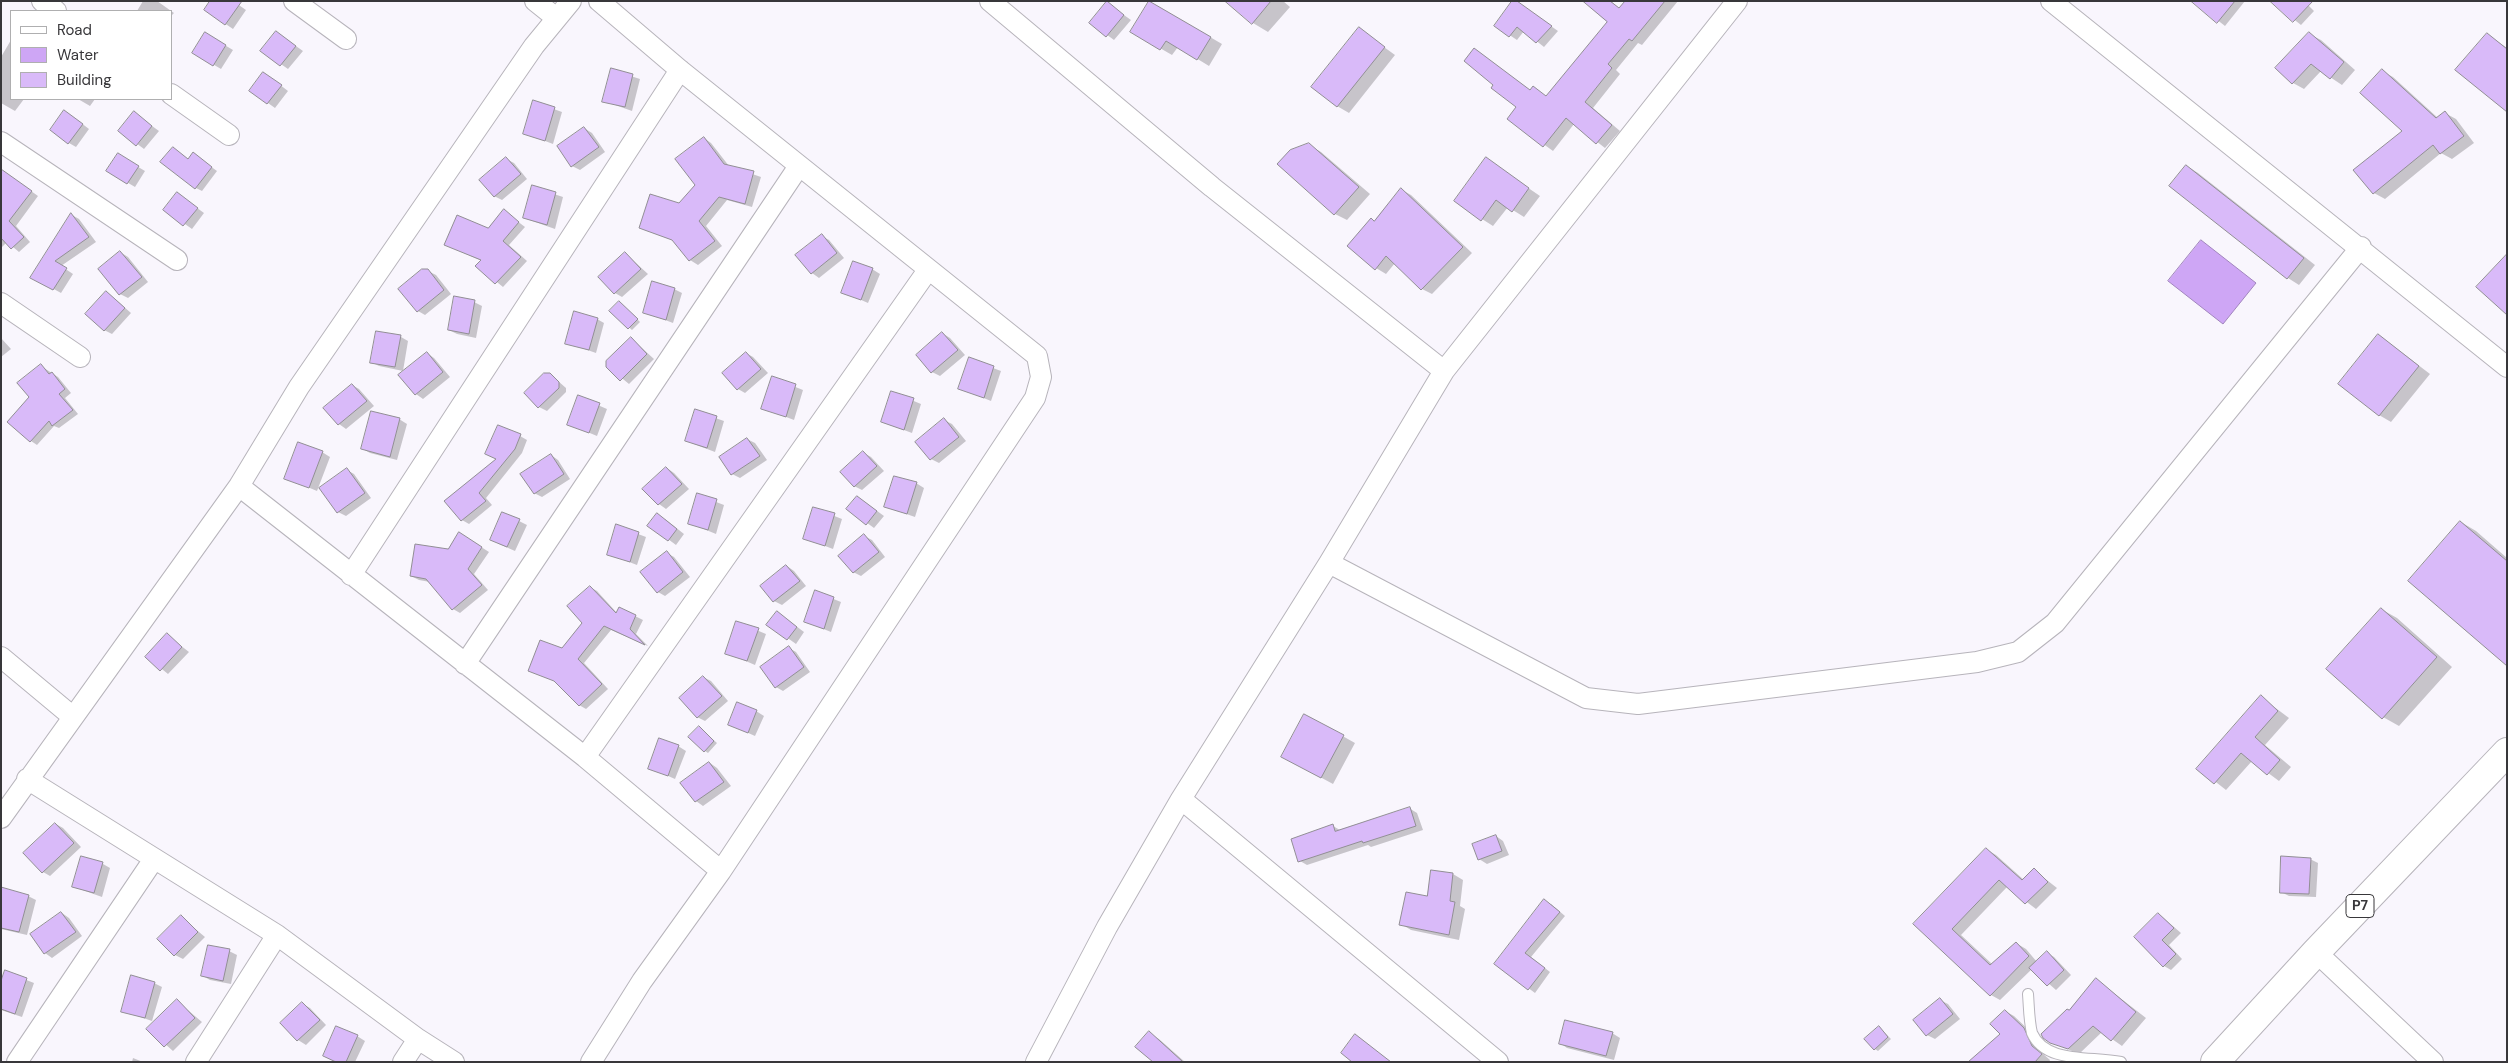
<!DOCTYPE html>
<style>
body{margin:0}
#map{position:relative;width:2508px;height:1063px;overflow:hidden;background:#f9f6fd;font-family:"DM Sans",sans-serif}
canvas{display:block}
.frame{position:absolute;inset:0;border:2px solid #38373a;pointer-events:none}
.legend{position:absolute;left:10px;top:10px;width:162px;height:90px;box-sizing:border-box;background:#fff;border:1px solid #afafb0;margin:0;padding:6px 9px;list-style:none;font-size:15px;color:#38373a}
.legend li{display:flex;align-items:center;gap:10px;height:25px}
.legend b{width:25px;border:1px solid #afafb0}
</style>
<div id="map">
<canvas width="2508" height="1063"></canvas>
<div class="frame"></div>
<ul class="legend">
<li><b style="height:6px;background:#fff"></b>Road</li>
<li><b style="height:14px;background:#cea6f5"></b>Water</li>
<li><b style="height:14px;background:#d9baf9"></b>Building</li>
</ul>
</div>
<script>
const ctx = document.querySelector('canvas').getContext('2d');
ctx.lineJoin = 'round';
function fill(path, color) { ctx.fillStyle = color; ctx.fill(path, 'evenodd'); }
function trace(path, color, width, dash) { ctx.strokeStyle = color; ctx.lineWidth = width; ctx.lineCap = dash ? 'butt' : 'round'; ctx.setLineDash(dash || []); ctx.stroke(path); }
function label(font, color, halo, rows, align = 'center') {
  ctx.font = font + ' "DM Sans",sans-serif'; ctx.lineWidth = 5; ctx.setLineDash([]); ctx.textBaseline = 'middle'; ctx.strokeStyle = halo; ctx.fillStyle = color; for (const [text, x, y, turn = 0] of rows) {
    ctx.save(); ctx.translate(x, y); ctx.rotate((+turn || 0) * Math.PI / 180); ctx.textAlign = isNaN(turn) ? turn : align; if (halo) ctx.strokeText(text, 0, 0); ctx.fillText(text, 0, 0); ctx.restore();
  }
}
const water = new Path2D(`
 M2201 240 2256 283 2223 324 2168 281Z`);
fill(water, '#cea6f5');
trace(water, '#a185bd', 1);
fill(new Path2D(`
 M143 1H157L174 13 171 16V11H137Z
 M233 1 246 10 233 29 205 10Z
 M1227 1H1283L1290 7 1268 32 1253 23Z
 M1585 1H1611L1620 9 1626 1H1678L1642 45 1638 43 1616 70 1620 74 1593 108 1620 131 1605 148 1574 124 1553 151 1509 119 1531 91 1547 97 1609 22Z
 M2193 1H2245L2225 26Z
 M2281 1H2313L2308 5 2314 11 2301 25 2277 6Z
 M1150 2 1222 44 1209 66 1178 47 1172 55 1132 32Z
 M1107 3 1131 20 1114 40 1091 23Z
 M1521 5 1558 31 1544 47 1524 31 1517 40 1496 26Z
 M1359 29 1395 55 1349 113 1337 106Z
 M276 32 303 51 288 69 262 51Z
 M206 34 233 50 221 69 194 53Z
 M2309 34 2321 40 2355 70 2342 85 2321 71 2304 89 2293 83Z
 M2487 34 2507 48V110Z
 M11 40V99H24L15 111 1 103V57Z
 M612 70 640 79 632 111 604 101Z
 M2382 71 2393 77 2438 118 2445 113 2456 119 2474 143 2452 159 2441 153 2385 199 2374 193 2404 131Z
 M271 78 288 91 275 108 251 91Z
 M78 99H95L90 106Z
 M534 102 562 112 553 144 524 133Z
 M134 113 159 131 144 149 120 131Z
 M72 116 89 129 76 147 69 143Z
 M584 128 592 133 605 152 580 170 572 166Z
 M704 138 711 143 729 166 761 177 752 207 727 200 706 226 722 246 698 265 690 260 675 241 640 228 679 205 696 185Z
 M1309 145 1321 152 1370 194 1347 220 1335 214Z
 M173 148 189 160 199 158 217 171 202 191 196 188Z
 M118 155 145 171 135 187 108 171Z
 M506 159 514 163 527 179 502 200 494 196Z
 M1486 159 1540 196 1524 217 1508 207 1493 226 1482 219Z
 M2187 166 2198 173 2315 265 2299 285 2288 278Z
 M3 171 38 196 16 226 30 242 19 252 7 242 1 248Z
 M533 187 563 197 555 229 524 218Z
 M1402 190 1411 195 1472 253 1432 294 1422 289 1395 263 1386 274 1376 268Z
 M178 194 204 213 192 229 165 210Z
 M504 211 525 227 509 245 527 261 503 287 477 266 482 261 446 245 488 229Z
 M72 215 79 219 96 242 61 266 73 274 61 293 32 277Z
 M822 236 829 240 844 258 819 278 812 273Z
 M120 252 128 257 148 282 128 298 120 294Z
 M625 253 648 274 622 297 615 293Z
 M872 269 880 274 868 303 843 292Z
 M428 271 436 275 451 294 425 315 418 311Z
 M674 289 682 293 673 323 644 312Z
 M107 292 131 313 112 334 104 330Z
 M474 302 482 306 476 338 457 334 449 330Z
 M623 305 640 322 632 330 611 311Z
 M597 319 604 323 596 353 567 343Z
 M942 333 950 338 965 355 940 376 932 372 917 355Z
 M2379 335 2430 374 2391 422 2379 415Z
 M401 337 408 341 403 371 379 366 371 362Z
 M1 338 11 349 1 357Z
 M631 338 654 359 629 384 607 366Z
 M427 353 434 358 450 377 423 399 416 394Z
 M746 353 753 357 768 373 745 393 738 389Z
 M969 359 1001 371 991 401 959 388Z
 M41 366 58 377 71 393 65 398 78 414 59 428 54 426 37 445 31 441V397Z
 M550 374 566 388V392L547 411 539 407Z
 M773 378 803 390 794 420 763 408Z
 M352 385 359 389 374 406 346 429 339 424 325 408Z
 M892 392 921 404 912 433 882 422Z
 M579 397 607 409 597 436 568 424Z
 M695 411 724 421 715 452 686 441Z
 M399 419 407 424 397 460 370 453 363 449Z
 M944 420 952 424 966 441 939 463 931 459Z
 M520 436 527 440 522 453 486 498 492 505 469 524 462 520 498 460 487 454Z
 M747 439 755 443 767 460 740 478 732 474Z
 M322 452 330 457 317 491 286 478Z
 M864 453 871 457 884 471 862 490 854 486Z
 M551 455 558 460 570 479 542 497 534 493Z
 M667 468 674 473 689 489 666 509 659 504 644 489Z
 M347 470 354 474 371 498 346 516 338 512Z
 M916 483 924 488 915 517 886 507Z
 M698 495 724 505 716 534 689 523Z
 M858 497 884 516 874 528 848 509Z
 M814 508 842 519 833 549 804 538Z
 M665 519 684 534 676 545 649 525Z
 M519 521 527 525 515 551 499 544Z
 M2461 522 2476 531 2507 558V664Z
 M617 526 646 537 637 565 608 554Z
 M864 536 872 540 885 557 861 576 853 572Z
 M467 538 489 552 474 574 488 590 460 613 453 609 430 582 419 580 411 576Z
 M667 553 674 557 690 577 665 596 658 592Z
 M787 566 794 571 806 586 782 605 774 601 762 586Z
 M590 587 597 591 617 613 619 608 643 620 636 634 648 646 611 630 584 663 608 689 586 709 579 705 558 682 529 671 563 650 584 623Z
 M816 592 841 602 831 632 806 622Z
 M2381 609 2397 618 2452 667 2399 726 2383 717Z
 M784 617 804 632 796 644 768 624Z
 M737 622 766 634 755 665 727 653Z
 M167 635 189 652 168 674 147 657Z
 M789 648 796 652 810 672 783 691 776 687Z
 M703 677 711 681 728 701 705 721 697 717Z
 M2261 697 2289 718 2265 745 2291 767 2279 781 2252 761 2226 790 2198 768Z
 M756 711 764 716 755 736 737 728Z
 M1305 715 1355 743 1333 784 1294 763Z
 M702 730 717 743 708 753 705 751Z
 M678 746 686 751 675 779 650 768Z
 M710 763 717 768 731 786 703 806 696 801Z
 M1409 808 1417 813 1423 830 1371 847 1368 845 1307 865 1300 861 1333 826 1340 830Z
 M56 824 63 828 81 847 50 876 43 872Z
 M1496 836 1503 841 1509 855 1487 864 1479 859Z
 M1986 849 1996 855 2024 880 2034 870 2057 888 2036 909 2007 887 1961 935 1992 964 2016 943 2026 949 2037 962 2047 953 2054 957 2071 975 2056 990 2032 969 2000 1000 1991 995 1915 924Z
 M2310 859 2318 863 2316 897 2289 896 2281 892Z
 M103 864 110 868 102 897 74 887Z
 M1453 874 1463 880 1460 906 1465 909 1459 940 1411 930 1401 924Z
 M28 896 36 900 27 935 1 929V900Z
 M1551 904 1565 916 1531 957 1550 972 1535 993 1496 964Z
 M62 913 69 918 82 936 52 958 45 953Z
 M2159 914 2181 933 2169 945 2182 959 2171 970 2164 966Z
 M181 917 205 937 183 959 175 955Z
 M229 951 237 955 231 984 210 980 203 976Z
 M6 972 34 983 22 1017 1 1010V984Z
 M2097 980 2146 1018 2122 1046 2102 1032 2079 1054 2051 1042 2069 1011Z
 M154 983 162 987 152 1021 123 1011Z
 M1940 1000 1948 1004 1960 1019 1935 1039 1927 1035Z
 M177 1001 202 1022 173 1051 148 1029Z
 M303 1004 310 1008 326 1025 306 1045 298 1040 282 1023Z
 M2005 1011 2014 1016 2033 1034 2042 1053 2050 1060 2049 1062H1970L2002 1034Z
 M1880 1028 1891 1039 1878 1051 1875 1049Z
 M1149 1033 1159 1039 1185 1062H1155Z
 M1612 1033 1620 1038 1614 1060 1567 1048 1560 1043Z
 M357 1036 365 1041 355 1062H336Z
 M133 1058 143 1062H132Z`), '#0003');
const building = new Path2D(`
 M210 1H242L225 25 204 10Z
 M1107 1 1124 15 1106 37 1089 23Z
 M1149 1 1211 37 1197 60 1166 41 1160 50 1130 32Z
 M1225 1H1271L1252 24Z
 M1512 1H1517L1552 26 1536 43 1517 27 1509 37 1494 26Z
 M1583 1H1610L1619 8 1625 1H1665L1632 41 1629 39 1608 64 1612 68 1585 102 1612 125 1596 144 1566 118 1543 147 1507 119 1516 107 1491 88 1493 85 1464 61 1474 48 1530 90 1533 86 1546 96 1607 22Z
 M2191 1H2235L2217 23Z
 M2270 1H2313L2293 22Z
 M1359 27 1385 47 1337 107 1311 87Z
 M276 31 296 46 280 66 260 51Z
 M205 32 226 45 213 66 192 53Z
 M2309 32 2344 62 2330 79 2311 64 2292 84 2275 68Z
 M2487 33 2507 49V112L2455 70Z
 M611 68 633 74 625 107 602 102Z
 M2382 69 2436 118 2445 111 2464 136 2440 154 2433 145 2373 194 2353 170 2402 131 2360 93Z
 M263 72 282 85 267 104 249 91Z
 M533 100 555 107 545 141 523 134Z
 M64 110 83 124 68 144 50 130Z
 M134 111 152 126 136 146 118 131Z
 M584 127 599 147 571 167 557 146Z
 M704 137 724 164 754 171 745 204 719 197 699 221 715 241 689 261 672 240 639 228 650 194 679 203 695 185 675 159Z
 M1309 143 1359 187 1334 215 1277 164 1290 150Z
 M173 147 188 159 193 152 212 167 195 189 160 162Z
 M118 153 139 166 127 184 106 171Z
 M506 157 521 174 494 197 479 180Z
 M1486 157 1529 188 1512 212 1496 200 1481 221 1454 201Z
 M2186 165 2304 258 2287 279 2169 186Z
 M1 169 32 191 9 221 24 237 11 249 1 238Z
 M532 185 556 192 547 225 523 218Z
 M1401 188 1463 247 1421 290 1386 256 1375 270 1347 246 1371 218 1374 221Z
 M177 192 198 208 183 226 163 210Z
 M504 209 519 222 503 241 521 257 495 284 475 266 481 260 444 245 457 215 488 228Z
 M71 213 89 237 55 261 67 268 53 290 30 278Z
 M822 234 837 253 811 274 795 255Z
 M120 251 142 277 119 295 98 269Z
 M625 252 641 269 614 294 598 277Z
 M2507 254V315L2476 287Z
 M853 261 873 268 861 300 841 293Z
 M422 269H428L444 290 417 312 398 289Z
 M652 281 675 288 666 320 643 313Z
 M106 291 125 308 104 331 85 314Z
 M454 296 475 300 469 334 448 330Z
 M619 301 638 319 628 329 609 311Z
 M574 311 598 318 589 350 565 344Z
 M376 331 401 335 395 367 370 363Z
 M942 332 958 350 931 373 916 355Z
 M2378 334 2419 366 2379 416 2338 384Z
 M631 337 647 354 620 381 606 367V361Z
 M427 352 443 372 415 395 398 375Z
 M746 352 761 369 737 390 722 373Z
 M969 357 994 366 984 398 958 389Z
 M41 364 49 374 52 372 65 389 59 394 73 410 52 426 49 421 30 442 7 422 29 397 17 383Z
 M544 373H550L559 382V388L538 408 524 393Z
 M772 376 796 384 786 417 761 409Z
 M352 384 367 401 338 425 323 408Z
 M891 391 914 398 904 430 881 422Z
 M578 395 600 403 589 433 567 425Z
 M695 409 717 416 707 448 685 441Z
 M371 411 400 418 390 457 361 449Z
 M944 418 959 437 930 460 915 442Z
 M498 425 521 434 515 449 479 493 486 501 461 521 444 501 496 459 485 454Z
 M747 438 760 456 731 475 719 457Z
 M298 442 323 451 309 488 284 479Z
 M863 451 877 466 854 487 840 472Z
 M551 454 564 474 534 494 520 474Z
 M666 467 682 484 658 505 642 489Z
 M347 468 365 493 337 513 319 488Z
 M894 476 917 482 907 514 884 507Z
 M697 493 717 499 708 530 688 524Z
 M857 496 877 511 866 525 846 509Z
 M813 507 835 513 825 546 803 539Z
 M502 512 520 519 507 547 490 540Z
 M657 513 677 529 668 541 647 526Z
 M2460 521 2507 561V666L2408 581Z
 M616 524 639 532 630 562 607 555Z
 M459 532 482 547 468 569 482 585 452 610 426 579 410 576 415 544 448 549Z
 M864 534 879 552 853 573 838 556Z
 M667 551 683 572 657 593 640 572Z
 M786 565 800 581 773 602 760 586Z
 M590 586 616 613 619 607 636 615 630 629 645 645 604 626 578 659 602 684 579 706 554 681 528 671 540 640 562 648 582 623 567 606Z
 M815 590 834 597 824 629 804 622Z
 M2381 608 2437 657 2382 719 2326 669Z
 M777 611 797 627 787 640 766 625Z
 M736 621 759 628 747 661 725 654Z
 M167 633 182 647 160 671 145 657Z
 M789 646 804 667 775 688 760 667Z
 M703 676 722 696 697 718 679 698Z
 M2261 695 2278 711 2255 737 2280 760 2267 775 2241 753 2214 784 2196 769Z
 M737 702 757 710 748 733 728 725Z
 M1304 714 1344 735 1321 778 1281 757Z
 M699 726 714 741 704 752 688 737Z
 M659 738 679 745 668 776 648 769Z
 M709 762 724 782 695 802 680 783Z
 M1410 807 1416 826 1363 843 1362 841 1298 862 1291 839 1333 824 1335 831Z
 M55 823 74 843 42 873 23 853Z
 M1496 835 1502 851 1478 860 1472 844Z
 M1986 848 2022 880 2034 868 2048 882 2025 904 1999 880 1952 929 1990 965 2016 942 2029 956 1990 996 1913 924Z
 M81 856 103 862 94 893 72 887Z
 M2281 856 2311 858 2309 894 2280 893Z
 M1431 870 1453 873 1450 901 1455 902 1449 935 1399 925 1406 892 1427 896Z
 M1 887 29 895 19 932 1 928Z
 M1544 899 1560 912 1525 953 1545 968 1528 990 1494 964Z
 M61 912 76 932 44 954 30 934Z
 M2158 913 2174 928 2162 940 2176 954 2163 967 2134 937Z
 M181 915 198 932 174 956 157 939Z
 M208 945 230 949 223 981 201 976Z
 M2047 951 2064 970 2047 986 2029 968Z
 M5 970 27 978 15 1014 1 1009V981Z
 M131 975 155 982 145 1018 121 1012Z
 M2096 978 2136 1012 2111 1041 2093 1026 2068 1049 2050 1043 2043 1038 2041 1034 2067 1009 2069 1010Z
 M1940 998 1953 1014 1926 1036 1913 1020Z
 M177 999 195 1018 164 1047 146 1029Z
 M302 1002 320 1020 297 1041 280 1023Z
 M2005 1010 2024 1028 2032 1046 2042 1054 2035 1062H1968L2000 1034 1990 1024Z
 M1565 1020 1613 1032 1606 1056 1559 1044Z
 M336 1026 358 1035 346 1062H336L323 1056Z
 M1879 1026 1888 1037 1874 1050 1864 1039Z
 M1149 1031 1183 1062H1153L1135 1047Z
 M1355 1034 1391 1062H1352L1341 1053Z`);
fill(building, '#d9baf9');
trace(building, '#918e94', 1);
const lane = new Path2D(`
 M2028 994C2029 1007 2029 1021 2032 1033 2045 1063 2088 1056 2121 1062`);
const street = new Path2D(`
 M42 1 56 11
 M294 1 346 39
 M535 1 555 17
 M990 1 1212 187 1444 371
 M2051 1 2507 367
 M171 94 229 135
 M1 142 177 260
 M1 303 80 357
 M239 486 585 757 721 871
 M1329 563 1586 698 1638 704 1977 662 2018 652 2055 623 2361 247
 M351 575 680 70
 M1 657 73 717
 M465 664 799 166
 M585 757 928 270
 M27 779 277 935 418 1039 454 1062
 M1181 799 1498 1062
 M1 818 239 486 299 387 534 46 571 1
 M2316 952 2433 1062
 M17 1062 154 859
 M196 1062 277 935
 M403 1062 418 1039
 M591 1062 642 981 721 871 1035 398 1041 377 1037 356 680 70 599 1
 M1036 1062 1107 927 1181 799 1329 563 1444 371 1737 1`);
const highway = new Path2D(`
 M2215 1062 2316 952 2507 752`);
trace(lane, '#b7b4bb', 12);
trace(street, '#b7b4bb', 22);
trace(highway, '#b7b4bb', 30);
trace(lane, '#fff', 10);
trace(street, '#fff', 20);
trace(highway, '#fff', 28);
for (const [x, y, w] of [
 [2360,906,28]
]) { const box = new Path2D(); box.roundRect(x - w / 2, y - 11.5, w, 23, 4); ctx.fillStyle = '#fff'; ctx.fill(box); trace(box, '#38373a', 1); }
label('bold 14px', '#38373a', null, [
 ["P7",2360,906]
]);
</script>
